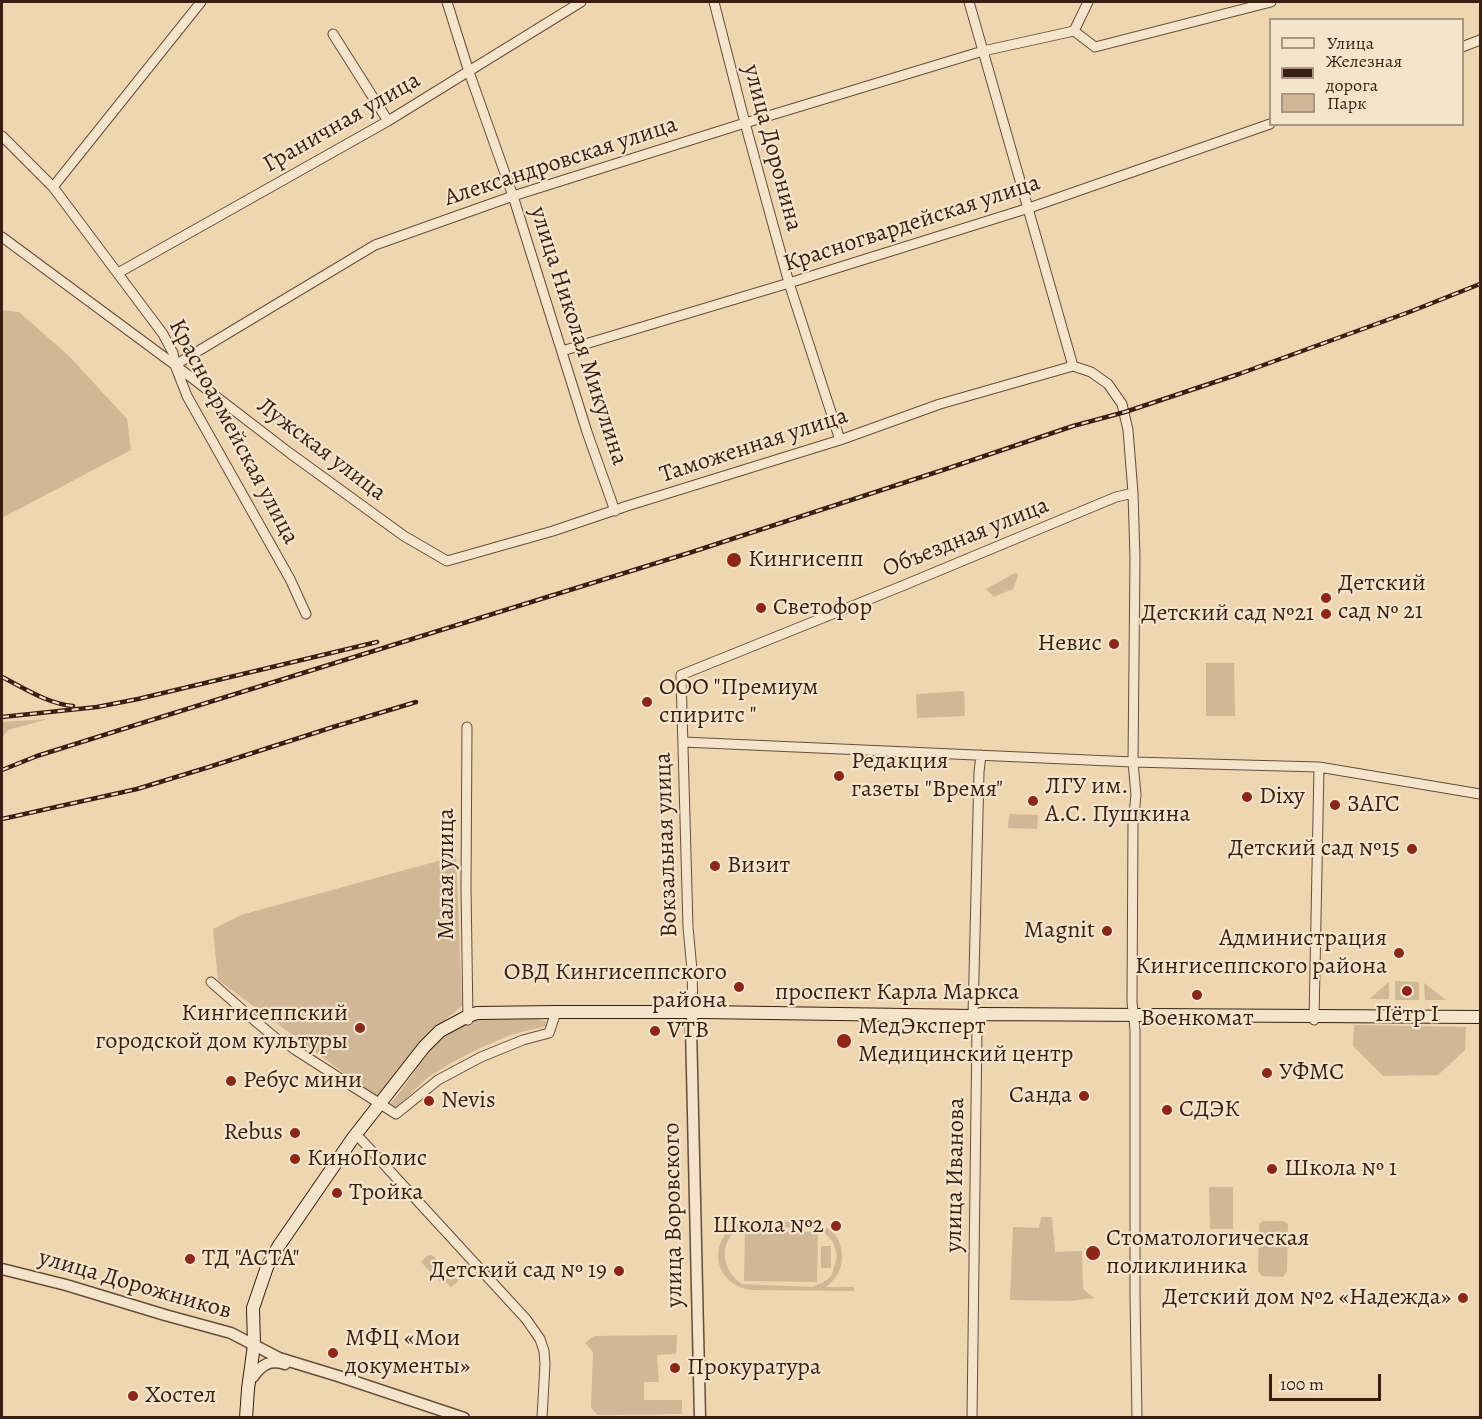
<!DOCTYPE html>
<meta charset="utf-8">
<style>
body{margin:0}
#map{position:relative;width:1482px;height:1419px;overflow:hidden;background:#eed6b1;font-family:Alegreya,serif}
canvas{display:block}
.frame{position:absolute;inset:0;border:3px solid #3b1e12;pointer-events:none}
.legend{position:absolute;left:1269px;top:18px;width:195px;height:108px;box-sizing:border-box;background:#f4e4cc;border:2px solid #aa9582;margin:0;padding:8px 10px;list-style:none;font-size:18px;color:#3b1e12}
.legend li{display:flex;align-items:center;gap:12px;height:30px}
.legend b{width:30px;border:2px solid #aa9582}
.scale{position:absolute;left:1269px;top:1374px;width:112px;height:27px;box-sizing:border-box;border:3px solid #3b1e12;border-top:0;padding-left:8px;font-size:18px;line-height:21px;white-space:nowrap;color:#3b1e12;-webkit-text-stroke:4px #f4e4cc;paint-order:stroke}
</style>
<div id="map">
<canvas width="1482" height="1419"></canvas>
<div class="frame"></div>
<ul class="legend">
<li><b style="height:8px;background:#f4e4cc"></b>Улица</li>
<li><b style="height:8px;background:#3b1e12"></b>Железная дорога</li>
<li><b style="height:16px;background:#d0b796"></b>Парк</li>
</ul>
<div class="scale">100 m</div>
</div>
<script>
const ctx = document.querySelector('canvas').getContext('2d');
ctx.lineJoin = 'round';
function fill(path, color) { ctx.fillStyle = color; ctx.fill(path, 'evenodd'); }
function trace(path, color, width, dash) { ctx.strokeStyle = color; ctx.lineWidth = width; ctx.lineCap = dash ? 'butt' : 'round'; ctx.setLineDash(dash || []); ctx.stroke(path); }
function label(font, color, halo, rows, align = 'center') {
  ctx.font = font + ' Alegreya,serif'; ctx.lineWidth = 4.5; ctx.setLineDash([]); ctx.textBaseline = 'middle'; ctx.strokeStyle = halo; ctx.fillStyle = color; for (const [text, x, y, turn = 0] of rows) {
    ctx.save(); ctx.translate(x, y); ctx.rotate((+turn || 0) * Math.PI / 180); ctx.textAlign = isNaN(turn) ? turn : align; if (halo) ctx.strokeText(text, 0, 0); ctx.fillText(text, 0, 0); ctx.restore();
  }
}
fill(new Path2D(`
 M2 310 19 312 69 356 127 419 131 450 2 518Z
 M1017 573 1018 576 1013 589 994 597 986 589 1013 574Z
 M1206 663H1234L1235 716H1206Z
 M964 691 965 716 917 718 916 694Z
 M48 719 8 730 2 738V722Z
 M1009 814 1038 815 1037 829 1008 828Z
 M456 856 462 1006 428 1034 379 1099 218 980 213 929 241 915Z
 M1395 981 1419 982V1000H1395Z
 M1389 982V999H1369Z
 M1424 983 1446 1000H1425Z
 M521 1015 548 1022 547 1026 513 1034 480 1048 451 1063 427 1078 396 1108 390 1105 415 1071 425 1051 442 1034 466 1024 477 1017Z
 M1354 1025 1466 1027 1465 1050 1438 1075 1383 1076 1353 1046Z
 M1209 1187H1233V1229H1210Z
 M1041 1217H1052L1055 1252 1082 1251 1083 1289 1094 1298 1070 1301 1010 1300 1013 1227 1039 1228Z
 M752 1220C765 1221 777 1221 790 1222 814 1223 840 1223 842 1255 843 1268 836 1279 826 1287H854V1291L752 1290C707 1285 707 1226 752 1220ZM745 1226 818 1228 824 1232 833 1242 837 1255 836 1261 832 1274 828 1279 822 1283 813 1287 742 1284C720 1270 717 1237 745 1226Z
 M1263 1221H1283L1288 1224 1287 1271 1283 1277 1262 1276 1258 1271 1259 1224Z
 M745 1231 818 1232 817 1282 744 1281Z
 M821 1246H831V1268H821Z
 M432 1255 458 1280 457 1283 451 1287 443 1279 440 1282 421 1262 427 1256Z
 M677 1335 676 1354 657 1355 659 1382H644V1400H682V1414L598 1415 591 1408 593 1352 585 1343 594 1336Z`), '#d0b796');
const minor = new Path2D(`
 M447 2 469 72 513 196 587 432 615 511
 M714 2 745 123 789 283 840 440
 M969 2 1073 366
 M1074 31 1088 2
 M333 34 388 121
 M1462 47 1480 40
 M2 136 53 187 163 334 173 353 175 365 187 396 290 579 306 614
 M53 187 201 2
 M2 237 175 365 291 454 404 536 447 561 553 531 627 506 840 440 940 404 1073 366
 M118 273 388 121 581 2
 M562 351 789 283 1029 208 1270 124
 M175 365 375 245 513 196 745 123 983 51 1074 31 1095 47 1271 2
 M1073 366 1091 372 1108 384 1122 404 1128 430 1133 493 1135 558 1133 762 1136 795 1133 824 1132 1002 1135 1030V1296L1137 1418
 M467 727 466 888 468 1020
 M683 742 1133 762 1319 767 1480 794
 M211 982 254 1020 278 1040 289 1045 294 1049 396 1114 438 1080 481 1057 523 1040 549 1033 556 1012
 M693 1013 692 970 688 927 681 675 902 586 1116 497 1133 493
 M1314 1020 1319 767
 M356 1134 526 1319 540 1339 544 1351 545 1364 542 1418
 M972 1418 977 1029 973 1016 979 772 981 755`);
const tertiary = new Path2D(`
 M693 1013 691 1027 700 1418
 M2 1269 66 1285 165 1315 231 1333 279 1358 338 1376 464 1418
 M253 1377C261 1365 270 1359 285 1364`);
const secondary = new Path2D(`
 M246 1418 248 1389 254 1345 253 1308 267 1267 278 1247 353 1138 424 1047 440 1031 468 1016 477 1013 556 1012H703L973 1016 981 1014 1480 1017`);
trace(minor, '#684c3a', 11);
trace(tertiary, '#684c3a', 13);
trace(secondary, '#3b1e12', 14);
trace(minor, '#f4e4cc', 9);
trace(tertiary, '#f4e4cc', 10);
trace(secondary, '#f4e4cc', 12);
const rail = new Path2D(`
 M2 677C24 688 48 704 73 706
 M2 717 97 707 138 699 377 642
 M2 770 37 756 142 723 692 552 952 467 1073 426 1125 412 1239 374 1412 311 1480 284
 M2 819 137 789 209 767 330 728 416 702`);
trace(rail, '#3b1e12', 4.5);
trace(rail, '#f4e4cc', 2, [7]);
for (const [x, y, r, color] of [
 [734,560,8,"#8f2418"],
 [1326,598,6,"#8f2418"],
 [761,608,6,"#8f2418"],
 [1326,614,6,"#8f2418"],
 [1114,644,6,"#8f2418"],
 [647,702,6,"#8f2418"],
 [839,776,6,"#8f2418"],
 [1247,797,6,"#8f2418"],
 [1033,801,6,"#8f2418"],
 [1335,805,6,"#8f2418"],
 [1412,849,6,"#8f2418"],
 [715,866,6,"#8f2418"],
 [1107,931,6,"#8f2418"],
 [1399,953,6,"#8f2418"],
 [739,987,6,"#8f2418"],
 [1407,991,6,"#8f2418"],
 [1197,995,6,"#8f2418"],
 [360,1028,6,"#8f2418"],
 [655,1031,6,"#8f2418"],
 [844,1041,8,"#8f2418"],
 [1267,1073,6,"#8f2418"],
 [231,1081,6,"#8f2418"],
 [1084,1096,6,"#8f2418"],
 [429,1101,6,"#8f2418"],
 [1167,1110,6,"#8f2418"],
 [295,1133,6,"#8f2418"],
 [295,1159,6,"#8f2418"],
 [1272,1169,6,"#8f2418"],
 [337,1193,6,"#8f2418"],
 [836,1226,6,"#8f2418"],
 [1093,1253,8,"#8f2418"],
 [190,1259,6,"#8f2418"],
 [619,1271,6,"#8f2418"],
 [1463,1298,6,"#8f2418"],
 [333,1353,6,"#8f2418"],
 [675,1368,6,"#8f2418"],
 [133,1396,6,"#8f2418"]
]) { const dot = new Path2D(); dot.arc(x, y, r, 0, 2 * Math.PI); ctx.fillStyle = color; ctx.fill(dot); trace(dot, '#f4e4cc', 2); }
label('24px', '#3b1e12', '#f4e4cc', [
 ["Граничная улица",342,123,-30],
 ["улица Доронина",772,148,75],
 ["Александровская улица",561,162,-18],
 ["Красногвардейская улица",912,224,-18],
 ["улица Николая Микулина",578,336,72],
 ["Красноармейская улица",233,432,62],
 ["Таможенная улица",754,446,-18],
 ["Лужская улица",321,450,37],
 ["Объездная улица",966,538,-22],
 ["Вокзальная улица",667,845,-92],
 ["Малая улица",447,874,-90],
 ["проспект Карла Маркса",897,993],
 ["улица Иванова",956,1175,-89],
 ["улица Воровского",674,1215,-91],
 ["улица Дорожников",135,1285,16]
]);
label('24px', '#3b1e12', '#f4e4cc', [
 ["Кингисепп",748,560],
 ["Детский",1338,584],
 ["сад № 21",1338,612],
 ["Светофор",773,608],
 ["Детский сад №21",1314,614,"right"],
 ["Невис",1102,644,"right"],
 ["ООО \"Премиум",659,688],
 ["спиритс \"",659,716],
 ["Редакция",851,762],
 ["газеты \"Время\"",851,790],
 ["ЛГУ им.",1045,787],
 ["А.С. Пушкина",1045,815],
 ["Dixy",1259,797],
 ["ЗАГС",1347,805],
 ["Детский сад №15",1400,849,"right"],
 ["Визит",727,866],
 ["Magnit",1095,931,"right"],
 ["Администрация",1387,939,"right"],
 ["Кингисеппского района",1387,967,"right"],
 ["ОВД Кингисеппского",727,973,"right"],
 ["района",727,1001,"right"],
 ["Кингисеппский",348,1014,"right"],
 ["городской дом культуры",348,1042,"right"],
 ["Пётр I",1407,1015,"center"],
 ["Военкомат",1197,1019,"center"],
 ["МедЭксперт",858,1027],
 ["Медицинский центр",858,1055],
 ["VTB",667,1031],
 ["УФМС",1279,1073],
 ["Ребус мини",243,1081],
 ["Санда",1072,1096,"right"],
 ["Nevis",441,1101],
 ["СДЭК",1179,1110],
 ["Rebus",283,1133,"right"],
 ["КиноПолис",307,1159],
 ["Школа № 1",1284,1169],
 ["Тройка",349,1193],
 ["Школа №2",824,1226,"right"],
 ["Стоматологическая",1106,1239],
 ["поликлиника",1106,1267],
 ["ТД \"АСТА\"",202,1259],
 ["Детский сад № 19",607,1271,"right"],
 ["Детский дом №2 «Надежда»",1451,1298,"right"],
 ["МФЦ «Мои",345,1339],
 ["документы»",345,1367],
 ["Прокуратура",687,1368],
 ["Хостел",145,1396]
], 'left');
</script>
